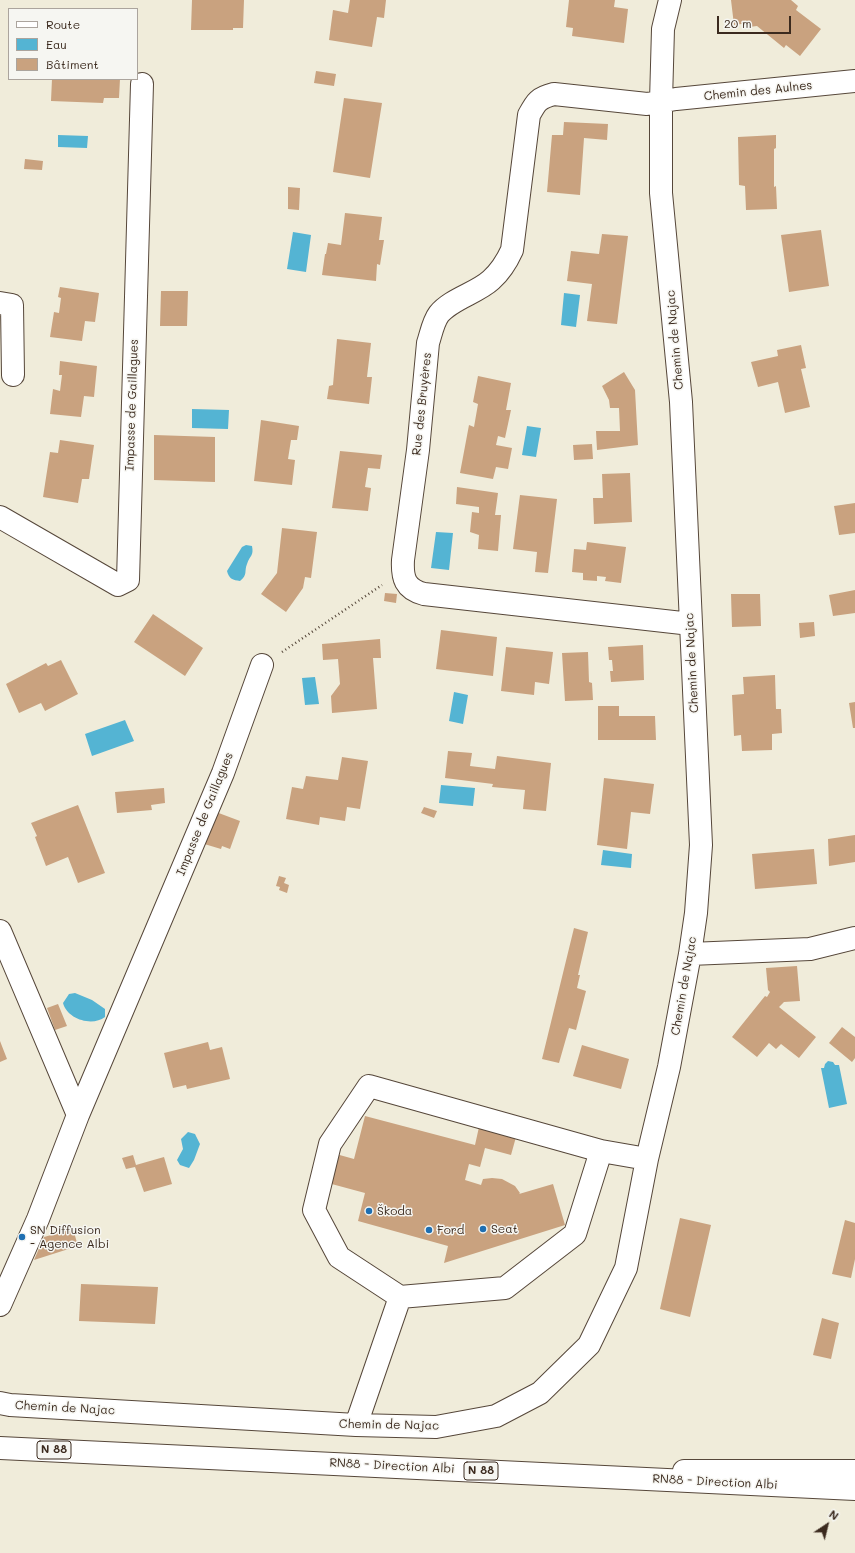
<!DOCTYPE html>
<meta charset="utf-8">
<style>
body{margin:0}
#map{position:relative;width:855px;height:1553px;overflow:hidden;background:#f0ecda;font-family:Mali,sans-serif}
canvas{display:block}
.legend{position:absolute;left:8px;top:8px;width:130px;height:72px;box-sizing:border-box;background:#f6f6f2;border:1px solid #aba49d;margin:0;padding:5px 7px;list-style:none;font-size:12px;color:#3b2a1e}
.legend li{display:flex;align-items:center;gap:8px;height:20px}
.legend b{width:20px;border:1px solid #aba49d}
.north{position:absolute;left:807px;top:1505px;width:40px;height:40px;-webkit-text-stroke:3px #f6f6f2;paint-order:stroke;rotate:35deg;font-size:11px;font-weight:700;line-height:16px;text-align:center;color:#3b2a1e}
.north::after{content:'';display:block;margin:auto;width:14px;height:18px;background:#3b2a1e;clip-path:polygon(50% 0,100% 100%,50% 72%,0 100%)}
.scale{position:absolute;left:717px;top:16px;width:74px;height:18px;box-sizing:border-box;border:2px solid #3b2a1e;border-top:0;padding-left:5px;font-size:12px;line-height:14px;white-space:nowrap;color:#3b2a1e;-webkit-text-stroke:3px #f6f6f2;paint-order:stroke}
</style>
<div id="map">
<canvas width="855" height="1553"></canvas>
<ul class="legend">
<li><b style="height:5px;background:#fff"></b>Route</li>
<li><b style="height:11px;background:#54b4d3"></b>Eau</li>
<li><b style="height:11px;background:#c9a27f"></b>Bâtiment</li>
</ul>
<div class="north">N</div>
<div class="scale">20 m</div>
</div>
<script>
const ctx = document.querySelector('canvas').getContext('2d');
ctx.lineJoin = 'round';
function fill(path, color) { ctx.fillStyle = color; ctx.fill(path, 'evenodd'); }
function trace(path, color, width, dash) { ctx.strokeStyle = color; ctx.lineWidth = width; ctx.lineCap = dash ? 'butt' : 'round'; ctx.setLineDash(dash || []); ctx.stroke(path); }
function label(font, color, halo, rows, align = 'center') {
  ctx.font = font + ' Mali,sans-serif'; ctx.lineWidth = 3; ctx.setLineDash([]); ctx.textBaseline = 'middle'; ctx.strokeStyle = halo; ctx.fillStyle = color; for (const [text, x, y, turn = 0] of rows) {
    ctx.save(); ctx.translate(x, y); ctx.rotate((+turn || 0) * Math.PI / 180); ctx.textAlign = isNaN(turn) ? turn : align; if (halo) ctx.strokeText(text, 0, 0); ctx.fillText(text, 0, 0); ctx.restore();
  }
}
fill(new Path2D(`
 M58 135 88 136 87 148 58 147Z
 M293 232 311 235 306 272 287 269Z
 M564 293 580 295 576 327 561 325Z
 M192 409 229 410 228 429 192 428Z
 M527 426 541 428 536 457 522 455Z
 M436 532 453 533 449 570 431 568Z
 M246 545 252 546C254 556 250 555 247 564 244 571 248 575 240 581 233 580 229 579 227 571L242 547Z
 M315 677 319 704 305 705 302 678Z
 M454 692 468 695 463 724 449 721Z
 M125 720 134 741 92 756 85 734Z
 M441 785 475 788 473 806 439 803Z
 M603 850 632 854 631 868 601 865Z
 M75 993 92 1000 105 1009V1017C92 1027 67 1019 63 1003L69 994Z
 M828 1061 833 1062 835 1065H839L847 1104 829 1108 821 1068H824L825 1064Z
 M188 1132 195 1134 200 1144 194 1160 189 1168 180 1165 177 1160 183 1149 181 1139Z`), '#54b4d3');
fill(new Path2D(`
 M192 0H244L243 28H233V30H191Z
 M350 0H386L384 18 377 17 372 47 329 40 333 10 348 13Z
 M569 0H615L614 7 628 9 624 43 572 36 573 28 566 27Z
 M731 0H791L798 6 796 10 821 29 800 56 786 45 784 48 757 26 749 27V23L734 25Z
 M316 71 336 74 334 86 314 83Z
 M52 79H120L119 98H104L103 103 51 101Z
 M344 98 382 103 370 178 333 172Z
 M564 122 608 124 607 140 584 138 580 195 547 192 552 135H563Z
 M776 135V148L774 149V187L776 186 777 209 746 210 745 186 739 185 738 137Z
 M25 159 43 161 42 170 24 169Z
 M288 187 300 188 299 210 288 209Z
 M345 213 382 217 379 240H384L380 265 377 264 376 281 322 275 325 254H326L328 243 341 245Z
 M821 230 829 286 789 292 781 235Z
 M602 234 628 236 617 324 587 321 592 284 567 281 571 251 599 254Z
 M60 287 99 293 95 322 85 321 82 341 50 337 54 312 59 313 61 298 58 297Z
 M161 291H188L187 326H160Z
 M337 339 371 343 367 377H372L369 404 327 399 329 386 333 385Z
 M801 345 806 368 801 369 810 407 785 413 778 382 758 387 751 362 778 356 777 350Z
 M60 361 97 366 94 397 84 396 81 417 50 414 53 389 60 391 62 375H59Z
 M624 372 635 390 638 445 597 450 596 431H620L619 408H610L609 400 602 386Z
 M478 376 511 383 506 410H511L505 438 498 436 496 445 512 448 508 469 496 467 493 479 460 473 469 425 474 427 478 404 473 402Z
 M261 420 299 426 297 440H291L288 459 295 460 292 485 254 481Z
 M154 435 215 437V482L154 480Z
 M60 440 94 445 89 479H82L78 503 43 497 50 452 58 453Z
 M592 444 593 459 574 460 573 445Z
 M340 451 382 455 380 469 368 468 365 487 371 488 368 511 332 508Z
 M630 473 632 522 594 524 593 498H603L602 474Z
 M457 487 498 493 495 515H501L498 551 478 549 479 535 470 532 472 512 479 513V507L456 504Z
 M520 495 557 499 548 573 535 572 537 552 513 549Z
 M855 503V533L839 535 834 506Z
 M282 528 317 532 311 578 305 577 303 588 286 612 261 594 277 573Z
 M587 542 626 547 621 583 605 581 606 577 597 576V581L583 580V573L572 572 574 549 586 550Z
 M855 590V613L833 616 829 595Z
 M385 593 397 594 396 603 384 601Z
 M731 594H760L761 626 732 627Z
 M153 614 203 648 185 676 134 642Z
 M814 622 815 636 800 638 799 623Z
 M441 630 497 637 493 676 436 669Z
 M380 639 381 658H373L377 709 332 713 331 696 340 684 338 659 323 660 322 644Z
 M643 645 644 680 611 682 610 671H613L612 660H609L608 647Z
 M506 647 553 652 549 684 535 682 534 695 501 691Z
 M588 652 589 682 592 683 593 700 565 701 562 653Z
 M61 660 78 694 45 711 41 703 19 713 6 684 46 663 48 666Z
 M775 675 776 709H781L782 733 772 734V750L742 751 741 735 734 736 732 695 744 694 743 677Z
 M855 702V728H853L849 703Z
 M598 706H619V716H655L656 740H598Z
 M448 751 472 753 470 766 495 769 497 756 551 763 546 811 523 809 525 790 492 787 493 784 445 778Z
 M342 757 368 761 360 809 347 807 345 821 320 817 319 825 286 819 292 787 303 789 306 776 338 780Z
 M604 778 654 784 650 814 631 812 627 849 597 845Z
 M164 788 165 803 151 805 152 810 117 813 115 792Z
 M78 805 105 873 78 883 68 857 46 866 35 837 37 836 31 823Z
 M424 807 437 811 434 818 421 813Z
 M216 812 240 821 230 849 222 846 221 849 201 843Z
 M855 835V862L829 866 828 839Z
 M814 849 817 884 755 889 752 854Z
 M279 876 286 878 284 883 289 885 287 893 279 890 280 887 276 886Z
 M574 928 588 932 578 975H580L577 988 586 991 576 1030 569 1028 559 1063 542 1059Z
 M797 966 800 1001 784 1002 779 1007 816 1037 799 1058 781 1044 776 1049 769 1043 757 1057 732 1037 765 996 767 997 770 992 768 990 766 968Z
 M58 1004 67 1026 55 1030 47 1008Z
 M842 1027 855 1037V1058L852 1062 829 1043Z
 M0 1041 7 1059 0 1062Z
 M208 1042 210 1050 222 1047 230 1079 187 1089 186 1085 173 1088 164 1053Z
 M582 1045 629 1059 621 1089 573 1076Z
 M365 1116 475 1145 479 1127 516 1137 511 1155 485 1148 480 1167 469 1164 465 1180 481 1185 483 1179 492 1178 502 1179 515 1186 520 1193 519 1194 553 1184 565 1225 444 1263 448 1246 358 1221 365 1193 328 1183 336 1154 354 1159Z
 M133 1155 136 1165 164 1157 172 1184 144 1192 135 1167 126 1169 122 1158Z
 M680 1218 711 1225 690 1317 660 1309Z
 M845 1220 855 1223V1259L851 1278 832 1274Z
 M73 1229 78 1246 34 1260 44 1237Z
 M81 1284 158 1287 155 1324 79 1321Z
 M822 1318 839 1323 831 1359 813 1355Z`), '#c9a27f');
const minor = new Path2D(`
 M0 303 12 305 13 375
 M0 517 118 585 128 580 142 84
 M691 624 424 594C405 589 402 578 403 560L418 450 428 343C431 334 433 322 439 314 451 299 477 293 491 280 500 272 507 261 512 250L529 115C536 102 538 98 554 94L647 104 676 99 855 81
 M0 931 78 1115 38 1219 0 1305
 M690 954 810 949 855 938
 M78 1115 223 773 262 665
 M400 1297 339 1257 314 1210 330 1144 369 1086 601 1151
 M0 1403 10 1405 356 1425 436 1427 496 1416 540 1393 589 1345 626 1268 647 1159 669 1067 690 954 696 913 701 845 681 402 661 193V101L663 29 670 0
 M356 1425 400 1297 505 1288 575 1234 601 1151 647 1159
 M684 1471H855`);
const major = new Path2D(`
 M0 1448 855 1489`);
trace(minor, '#56473a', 24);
trace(major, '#56473a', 24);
trace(new Path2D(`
 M282 652 382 585`), '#56473a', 2.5, [1, 3]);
trace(minor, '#fff', 22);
trace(major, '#fff', 22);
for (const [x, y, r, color] of [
 [369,1211,4,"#1f6fb2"],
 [483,1229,4,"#1f6fb2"],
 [429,1230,4,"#1f6fb2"],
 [22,1237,4,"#1f6fb2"]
]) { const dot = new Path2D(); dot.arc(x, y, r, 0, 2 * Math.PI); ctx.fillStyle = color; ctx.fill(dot); trace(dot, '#f6f6f2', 1.5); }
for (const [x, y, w] of [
 [54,1450,34],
 [481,1471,34]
]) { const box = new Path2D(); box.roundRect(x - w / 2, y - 9, w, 18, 3); ctx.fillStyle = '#f6f6f2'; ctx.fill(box); trace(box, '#3b2a1e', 1); }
label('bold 11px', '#3b2a1e', null, [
 ["N 88",54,1450],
 ["N 88",481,1471]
]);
label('12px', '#3b2a1e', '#f6f6f2', [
 ["Chemin des Aulnes",758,91,-6],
 ["Chemin de Najac",675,340,-95],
 ["Rue des Bruyères",422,404,-84],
 ["Impasse de Gaillagues",132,405,-88],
 ["Chemin de Najac",692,663,-93],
 ["Impasse de Gaillagues",205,814,-68],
 ["Chemin de Najac",684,986,-80],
 ["Chemin de Najac",65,1408,3],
 ["Chemin de Najac",389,1425,1],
 ["RN88 - Direction Albi",392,1466,3],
 ["RN88 - Direction Albi",715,1482,3]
]);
label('12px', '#3b2a1e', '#f6f6f2', [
 ["Škoda",377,1211],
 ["Seat",491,1229],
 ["SN Diffusion",30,1230],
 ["- Agence Albi",30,1244],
 ["Ford",437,1230]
], 'left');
</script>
